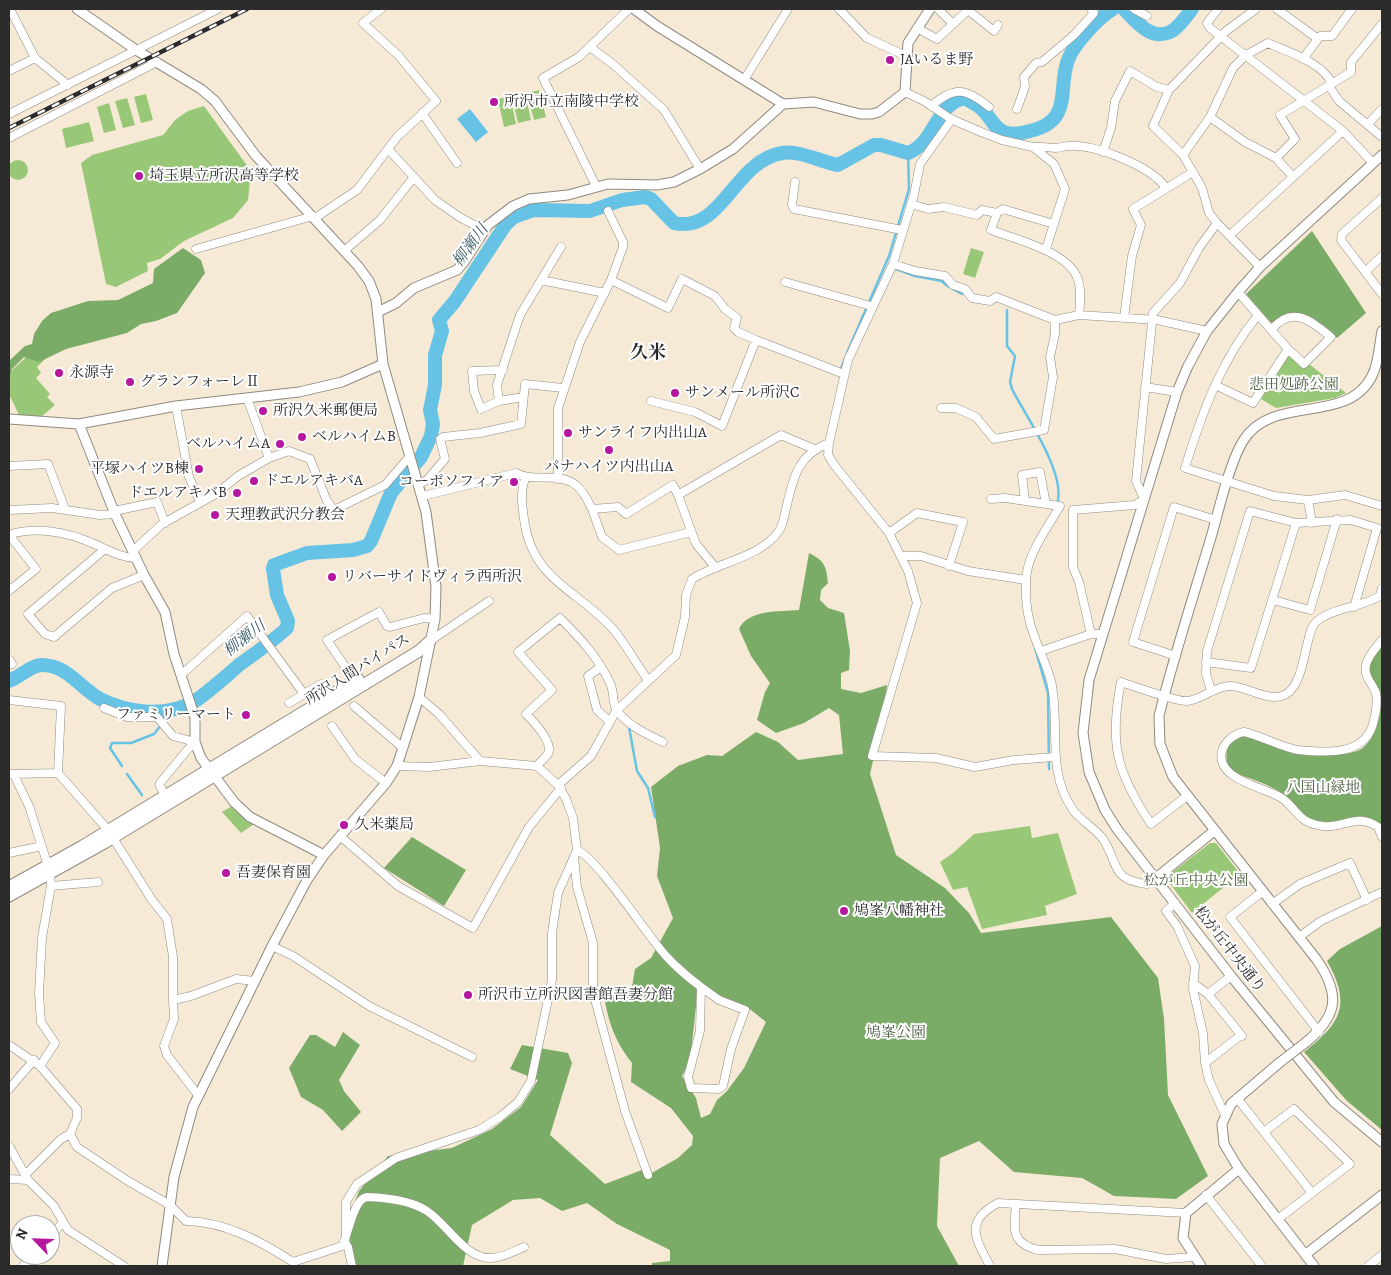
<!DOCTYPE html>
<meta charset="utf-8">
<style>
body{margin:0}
#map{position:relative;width:1391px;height:1275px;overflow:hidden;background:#f6ead6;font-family:Alegreya,serif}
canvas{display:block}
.frame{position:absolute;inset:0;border:10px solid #2b2b2b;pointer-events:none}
.north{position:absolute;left:10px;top:1215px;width:50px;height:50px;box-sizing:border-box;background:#fff;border:1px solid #aaa;border-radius:50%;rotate:294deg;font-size:14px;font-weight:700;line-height:20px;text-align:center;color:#2b2b2b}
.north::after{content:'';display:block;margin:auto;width:18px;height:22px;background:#b5179e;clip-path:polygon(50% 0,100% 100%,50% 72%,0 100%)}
</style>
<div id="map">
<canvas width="1391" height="1275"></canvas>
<div class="frame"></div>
<div class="north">N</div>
</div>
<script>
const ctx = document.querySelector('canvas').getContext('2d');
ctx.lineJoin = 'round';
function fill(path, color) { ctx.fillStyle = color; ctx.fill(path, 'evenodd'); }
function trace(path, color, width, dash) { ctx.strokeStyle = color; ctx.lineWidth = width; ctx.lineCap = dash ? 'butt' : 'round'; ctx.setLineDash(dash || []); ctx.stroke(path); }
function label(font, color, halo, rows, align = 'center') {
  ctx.font = font + ' Alegreya,"Noto Serif JP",serif'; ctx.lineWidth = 4; ctx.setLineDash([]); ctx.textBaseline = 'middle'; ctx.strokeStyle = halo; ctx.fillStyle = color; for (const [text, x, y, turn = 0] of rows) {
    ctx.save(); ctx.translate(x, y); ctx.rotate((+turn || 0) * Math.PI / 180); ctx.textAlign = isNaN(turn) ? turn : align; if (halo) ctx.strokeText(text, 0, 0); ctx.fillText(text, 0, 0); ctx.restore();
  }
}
fill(new Path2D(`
 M539 90 546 117 534 120 527 93Z
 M525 93 531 120 518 123 512 96Z
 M146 94 153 120 141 123 134 97Z
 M510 96 516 124 504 127 498 99Z
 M127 98 135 125 123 128 115 101Z
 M109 103 116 130 104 133 97 107Z
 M204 106 251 171 248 200 233 218 184 241 160 259 147 263 148 271 116 287 106 284 81 163 92 155 163 135 175 120 188 111Z
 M89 122 94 141 66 148 62 129Z
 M8 170a10 10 0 1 1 20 0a10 10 0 1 1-20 0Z
 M971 248 984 252 975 278 963 274Z
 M37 347 46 358 37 367 41 373 36 378 50 394 47 397 55 405 41 417 19 415 9 394V373Z
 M1288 354 1304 368 1309 364 1346 393 1335 398 1276 408 1261 399Z
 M232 806 254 824 241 833 222 812Z
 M1030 826 1032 838 1058 833 1077 894 1045 906 1047 915 982 929 967 887 953 890 940 862 953 853 974 834Z
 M1210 843H1216L1240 874 1192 913 1168 881 1170 874Z`), '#98c877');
fill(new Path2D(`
 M1312 231 1366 313 1337 338C1307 314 1309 308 1271 323L1246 294Z
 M183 248 201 260 205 273 177 313 156 321 141 324 127 333 66 349 39 362 24 357 12 369 9 380V361L25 346 32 344 34 334 42 321 51 313 88 301 118 300 153 283 154 269Z
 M809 553C825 561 826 566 828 583L821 590 820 600 828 608 844 613 850 651 849 670 841 673V689L861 693 887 685 882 721 870 774 896 855 945 888 969 913 981 933 1111 917 1158 978 1164 1019 1168 1095 1208 1176 1176 1199 1114 1196 1082 1178 1014 1172 979 1141 940 1158 937 1226 959 1266H652V1263L670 1261V1250L617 1224 587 1203 562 1211 540 1198 513 1200 472 1225 463 1266H347L354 1204 359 1191 388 1156 452 1148 492 1129 521 1107 538 1080 510 1069 522 1045 568 1053 572 1063 550 1135 605 1184 642 1170 650 1174 678 1158 692 1145 693 1136 671 1108 631 1082 632 1063C613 1038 608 1021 603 990L632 987 635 969 651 958 673 918 657 876 660 848 651 787 678 766 707 755 722 756 756 732 778 742 798 760 843 754 839 715 829 708 804 723 776 733 757 720 765 692 770 683 751 656 739 629C748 609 780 612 799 610ZM702 984 729 1001 751 1010 766 1022 744 1068 727 1091 717 1100 710 1114 701 1118 696 1098 682 1076 690 1061 698 988Z
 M1382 645V827C1360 805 1344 825 1320 822 1302 820 1296 805 1284 795 1272 785 1245 777 1230 771 1225 760 1223 739 1241 737 1258 735 1276 748 1292 753 1306 757 1342 756 1357 751 1369 747 1377 729 1379 717 1384 693 1372 686 1369 666Z
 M412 837 466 870 444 906 384 868Z
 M1382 926V1130L1347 1101 1304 1052C1341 1023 1352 1005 1327 961L1340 949Z
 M343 1032 360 1045 339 1080 344 1091 361 1112 342 1131 323 1110 301 1097 289 1068 310 1035H316L335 1047Z`), '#7aac68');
fill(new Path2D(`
 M470 109 488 132 476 142 457 119Z`), '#67c3e5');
trace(new Path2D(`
 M896 269 915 276 942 281 946 285 962 294
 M1007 310V346L1015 356 1010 382 1012 389C1026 417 1067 474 1057 504
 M847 353 889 256 909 189 908 153
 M841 369 845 358
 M1035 648 1048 693 1049 769
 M629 727 637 771 648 788 655 817
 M122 766 110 748 112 743H131L154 734 174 709
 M127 774 142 795`), '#67c3e5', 2.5);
trace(new Path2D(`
 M1124 9C1135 21 1151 41 1170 32 1179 28 1186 16 1192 9
 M9 681C20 677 31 665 42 665 67 665 80 688 100 699 128 713 166 718 195 701 210 691 225 677 239 665 255 653 272 642 287 628L288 621 277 595 273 569 274 565 307 553 353 550 367 546 371 541 391 493 421 457 431 436 433 424 430 410 435 385V355L442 331 439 320 455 301 506 224 514 217 534 210 590 211 622 200 645 197 651 199 674 223C722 234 734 161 782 153 800 150 821 162 838 165L874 145H881L908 153C936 142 934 106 964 98 970 101 978 105 983 110 990 117 994 128 1004 132 1011 135 1023 133 1030 131 1074 121 1057 88 1068 60 1073 45 1099 17 1113 9`), '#67c3e5', 14);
const minor = new Path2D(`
 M10 9 35 58 68 85
 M839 9 867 38 906 56
 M938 9 953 24
 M1134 9 1147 16
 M1218 9 1207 23 1210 28 1343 131 1373 163
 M1256 9 1226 31 1169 90 1153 126 1183 155 1202 188 1209 213 1217 223 1260 267
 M1277 9 1318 39
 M917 28 937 39 968 10 994 31 998 25
 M590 47 614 65 664 110 700 169
 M1303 59 1320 36H1332L1352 9
 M9 71 35 58
 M744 80 788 9
 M1329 86 1339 101 1382 137
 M905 92 924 101 951 119 981 132 1002 140 1033 147 1054 164 1065 189 1046 249
 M931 106C955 86 966 88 989 107
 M1017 109 1025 87 1024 77 1036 63 1042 62 1074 35 1094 13 1091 9
 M422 113 457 163
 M9 114 218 9
 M1210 117 1245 142 1276 158 1293 177
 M952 119 920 164 914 195 893 264 848 360 829 443 828 455 835 466 889 533 908 571 917 603 872 756 936 758 975 767 1014 760 1055 757
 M1368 124 1382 109
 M9 138 157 62
 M1033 147C1041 146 1049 148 1056 148 1060 148 1064 146 1068 146 1095 144 1151 166 1166 188
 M388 149 435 200 461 218 484 230
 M1103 152 1111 128 1115 101 1130 71 1157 87 1169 90
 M1183 155 1210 117 1233 68 1246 55 1268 43C1288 52 1324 63 1332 84
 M1276 158 1295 139 1280 115 1351 72V62L1382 24
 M795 182 792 205 794 209 902 230
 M596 186 543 78 579 57 629 9
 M1382 198 1342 234 1341 240 1382 294
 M911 204 928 209 944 207 977 215 982 210 997 213 1003 209 1054 224
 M997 213 991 230C1015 239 1066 251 1077 277 1082 288 1080 304 1079 315
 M315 218 357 190 397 137 436 101 399 56 363 23 381 9
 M1230 235 1343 131
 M196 249 313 216
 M344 251 380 220 414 177
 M893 264 915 271 945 276 953 285 965 289 972 298 990 301 996 297 1055 320 1079 315 1157 320 1207 331
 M1366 271 1382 256
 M541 280 605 293
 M611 280 668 308 682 279 715 296 725 309 737 318 734 328 738 332 756 340
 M785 282 871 306
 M1258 315C1221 360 1202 413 1185 468L1274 496 1308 500 1345 495 1382 506
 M1124 318 1132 256 1141 225 1133 209 1193 172
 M1272 329C1293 305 1311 321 1331 337L1304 364 1288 349
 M503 370 472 371 474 391 481 409 499 401 523 397
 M1215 385 1253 403 1288 349 1238 292
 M1145 387 1177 392
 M247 398 269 458
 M499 401 497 385 520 315 561 247
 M651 401 695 412 722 426 756 340 844 374
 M176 406 189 477 200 502
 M941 408H956L976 417 994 439 1044 430 1053 377 1050 357 1055 334V320
 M9 466 48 464 65 509
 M525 478C520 493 522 504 524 519 532 581 577 589 613 629 626 644 636 664 648 680
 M558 479V408L580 342 611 280 623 247V242L608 211
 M419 484 427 480 445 459 440 439 443 437 480 433 521 424 525 384 563 388
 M678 495 696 544 716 568
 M423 496 516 473C534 483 560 471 577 486 584 492 588 501 592 509L618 507 626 514 673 485 678 495 781 435 814 449
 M991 499 1005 498 1060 506C1047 529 1026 555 1026 582 1025 600 1028 621 1035 638 1040 652 1047 666 1051 681 1061 724 1045 770 1073 810 1081 821 1095 828 1103 839 1119 863 1110 880 1147 884L1156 878
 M1308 500 1312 523
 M1025 501 1022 475 1040 472 1046 504
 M592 509 602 537 619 550 691 532
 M9 510 52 508 100 515 115 514
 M114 511 157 502 165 523
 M889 533 917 513 963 522 949 566
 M9 535C35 526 67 532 92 543 107 549 120 558 136 558
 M105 549 28 614 45 634 54 637 112 588 144 575
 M133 551 162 524 216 494 238 476 269 458 289 451 310 459 327 501 334 510 385 485 410 456
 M902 556H921L968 571 1026 580
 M9 588 10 590 36 569 9 535
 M1273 600 1310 610 1337 519
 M1091 634 1079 582 1073 567V510L1135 505 1144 499 1136 481 1153 313 1180 283 1199 248 1217 223
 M1382 640C1376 648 1368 655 1366 665 1363 676 1373 684 1376 693 1378 703 1376 711 1374 720 1367 756 1328 753 1298 750 1280 747 1262 736 1244 732 1234 734 1225 741 1222 751 1215 779 1263 787 1280 797 1297 807 1296 823 1323 826 1344 829 1356 812 1378 827L1382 837
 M430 641 489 601
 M1041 651 1091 634H1103
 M1176 656 1133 642 1174 507 1216 520
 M9 659 12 664 9 665
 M1206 662 1251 668 1296 523
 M601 667 588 676 597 710 609 721
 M181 675 247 616 304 694
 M355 681 327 640 379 612 387 626 390 627 424 618 435 619
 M1211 690 1206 674 1207 651 1250 511 1296 523 1351 520 1377 528 1354 607
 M419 697 439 714 480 761
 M9 700 61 706 58 773 108 830 152 900 167 919 173 957V1000
 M289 703 321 684 325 685 331 694
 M354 706 403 748
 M104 708 127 717H157L173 736 195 742
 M332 726 355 759 386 783
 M537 766C540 762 545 758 548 754 554 743 533 721 526 714L552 690 518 652 560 618C580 638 598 657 610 683 615 692 611 704 618 712 630 727 647 734 663 742
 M10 774 58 773
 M14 775 29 806 48 866
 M558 785 591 756 616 711 676 655 685 617 686 595 692 579C718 562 760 558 779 531 783 525 784 517 786 509 793 479 797 455 829 443
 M165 795 160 786V783L189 748 195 744
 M1187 796 1151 824C1116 772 1109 743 1121 682 1133 686 1178 702 1187 701 1201 700 1215 686 1230 686 1249 686 1272 706 1289 692 1306 677 1305 632 1316 622 1333 607 1360 608 1380 596L1382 588
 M340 836 398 886 473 928 529 827 561 788
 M577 850C599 860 646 934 666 956 677 968 689 978 701 987L700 1031 688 1077 691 1088 719 1089 723 1086 731 1049 745 1010 719 1000 701 987
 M9 853 42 846
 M574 857 577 887 593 943V992L625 1111 648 1175
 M51 886 98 882
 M1263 891 1230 917 1319 1032
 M1175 903 1166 911 1177 926 1195 966 1193 989 1203 1033 1205 1063 1209 1080 1225 1115
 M1272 904 1300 884 1350 863 1367 900
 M1299 937 1321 921 1382 892
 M272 946 293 956 369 1006 472 1057
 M1193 983 1208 994 1242 1036
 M1208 994 1231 976
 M9 1045 40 1066 77 1109V1118L70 1134 77 1147 128 1181 170 1205 186 1221C226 1222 260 1241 293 1262
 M1205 1063 1241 1035
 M40 1066 55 1043 41 1022 39 993 42 938 51 886 50 875
 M9 1089 34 1060
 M198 1095 167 1055 164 1046 174 1019 173 1000 191 996 236 979 255 981
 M1237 1098 1312 1193
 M1264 1132 1294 1109 1350 1164 1278 1219
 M9 1146 28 1180 54 1206 68 1230 124 1266
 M26 1174 61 1139 70 1134
 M9 1179 28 1180
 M1206 1195 1262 1266
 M1016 1204C1014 1228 1010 1243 1038 1250L1115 1249 1166 1259 1194 1257
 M346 1236V1202L357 1184 396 1158 479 1130 500 1117 518 1102 531 1081 552 980V933L558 893 577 850 573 818 566 799 558 785 537 766 480 761 429 767 397 766
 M50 1238 62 1223
 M344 1241 348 1247 352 1266
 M293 1262 342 1246C349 1234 353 1199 367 1197 386 1198 410 1200 427 1211 447 1224 465 1259 491 1258 503 1258 514 1251 524 1247
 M23 1266 32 1255
 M990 1266C975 1238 964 1221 998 1203L1186 1213
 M1368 1266 1382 1255`);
const tertiary = new Path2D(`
 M77 9 136 50 201 89 215 101 256 156 358 266 369 281 376 299 383 364 426 512 436 587 435 619 419 697 397 766 386 783 324 855 307 880 272 946 193 1107 174 1177 162 1266
 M783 104 814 102 860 114H872L879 112 905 92 908 43 930 9
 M1382 155 1260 267 1238 292 1207 331 1188 366 1177 392 1089 680 1083 733 1089 772 1105 810 1117 829 1231 976 1334 1102 1382 1142
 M378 312 396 303 414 288 457 270 464 262 488 225 513 206 529 199 568 195 608 184 657 185 674 182 700 169 733 149 783 104 657 26 634 9
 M9 419 79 424 176 406 299 392 342 382 383 364
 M79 424 115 514 144 575 165 612 174 654 195 718V742L201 758 234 802 250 817 324 855
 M1156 878 1214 831
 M1305 1043C1338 1016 1341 995 1317 960L1173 777 1160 744 1159 716C1174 655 1194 595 1212 534 1219 509 1230 462 1243 441 1272 393 1347 426 1372 376 1379 362 1379 346 1382 331
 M1279 1063 1231 1104 1222 1124 1224 1144 1239 1169 1314 1266
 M1306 1254 1382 1195
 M1201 1266 1183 1238 1186 1213 1239 1169`);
const primary = new Path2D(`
 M9 887 81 847 358 679
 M9 896 104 843 419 651 430 641`);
trace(minor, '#908a80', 9);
trace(tertiary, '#908a80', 11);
trace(primary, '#908a80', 13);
trace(minor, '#fff', 8);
trace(tertiary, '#fff', 9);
trace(primary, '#fff', 11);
const rail = new Path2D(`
 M9 128 247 9`);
trace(rail, '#2b2b2b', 4.5);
trace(rail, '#fff', 2.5, [8]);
const tertiaryBridge = new Path2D(`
 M1279 1063 1305 1043`);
trace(tertiaryBridge, '#908a80', 11, []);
trace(tertiaryBridge, '#fff', 9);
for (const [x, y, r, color] of [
 [890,60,5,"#b5179e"],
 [494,102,5,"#b5179e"],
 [139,176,5,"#b5179e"],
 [59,373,5,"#b5179e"],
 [130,382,5,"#b5179e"],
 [675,393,5,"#b5179e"],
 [263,411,5,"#b5179e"],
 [568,433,5,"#b5179e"],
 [302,437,5,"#b5179e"],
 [280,444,5,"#b5179e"],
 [609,450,5,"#b5179e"],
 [199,469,5,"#b5179e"],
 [254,481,5,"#b5179e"],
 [514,482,5,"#b5179e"],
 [237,493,5,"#b5179e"],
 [215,515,5,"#b5179e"],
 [332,577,5,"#b5179e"],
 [246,715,5,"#b5179e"],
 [344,825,5,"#b5179e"],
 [226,873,5,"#b5179e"],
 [844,911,5,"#b5179e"],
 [468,995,5,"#b5179e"]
]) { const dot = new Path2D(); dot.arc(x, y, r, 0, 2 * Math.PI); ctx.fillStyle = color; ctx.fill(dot); trace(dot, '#fff', 2); }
label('15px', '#2b2b2b', '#fff', [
 ["JAいるま野",900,60],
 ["所沢市立南陵中学校",504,102],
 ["埼玉県立所沢高等学校",149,176],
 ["永源寺",69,373],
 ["グランフォーレⅡ",140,382],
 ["サンメール所沢C",685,393],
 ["所沢久米郵便局",273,411],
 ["サンライフ内出山A",578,433],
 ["ベルハイムB",312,437],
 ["ベルハイムA",270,444,"right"],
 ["パナハイツ内出山A",609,467,"center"],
 ["平塚ハイツB棟",189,469,"right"],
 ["ドエルアキバA",264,481],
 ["コーポソフィア",504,482,"right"],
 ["ドエルアキバB",227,493,"right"],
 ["天理教武沢分教会",225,515],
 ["リバーサイドヴィラ西所沢",342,577],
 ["ファミリーマート",236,715,"right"],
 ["久米薬局",354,825],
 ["吾妻保育園",236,873],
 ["鳩峯八幡神社",854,911],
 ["所沢市立所沢図書館吾妻分館",478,995]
], 'left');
label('15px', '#516246', '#fff', [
 ["悲田処跡公園",1294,385],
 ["八国山緑地",1323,788],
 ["松が丘中央公園",1196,881],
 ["鳩峯公園",896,1033]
]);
label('15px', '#2b2b2b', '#fff', [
 ["所沢入間バイパス",358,670,-32],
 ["松が丘中央通り",1229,950,52]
]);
label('italic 16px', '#40606c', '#fff', [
 ["柳瀬川",471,246,-54],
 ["柳瀬川",245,639,-38]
]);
label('bold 18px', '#2b2b2b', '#fff', [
 ["久米",648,354]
]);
</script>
